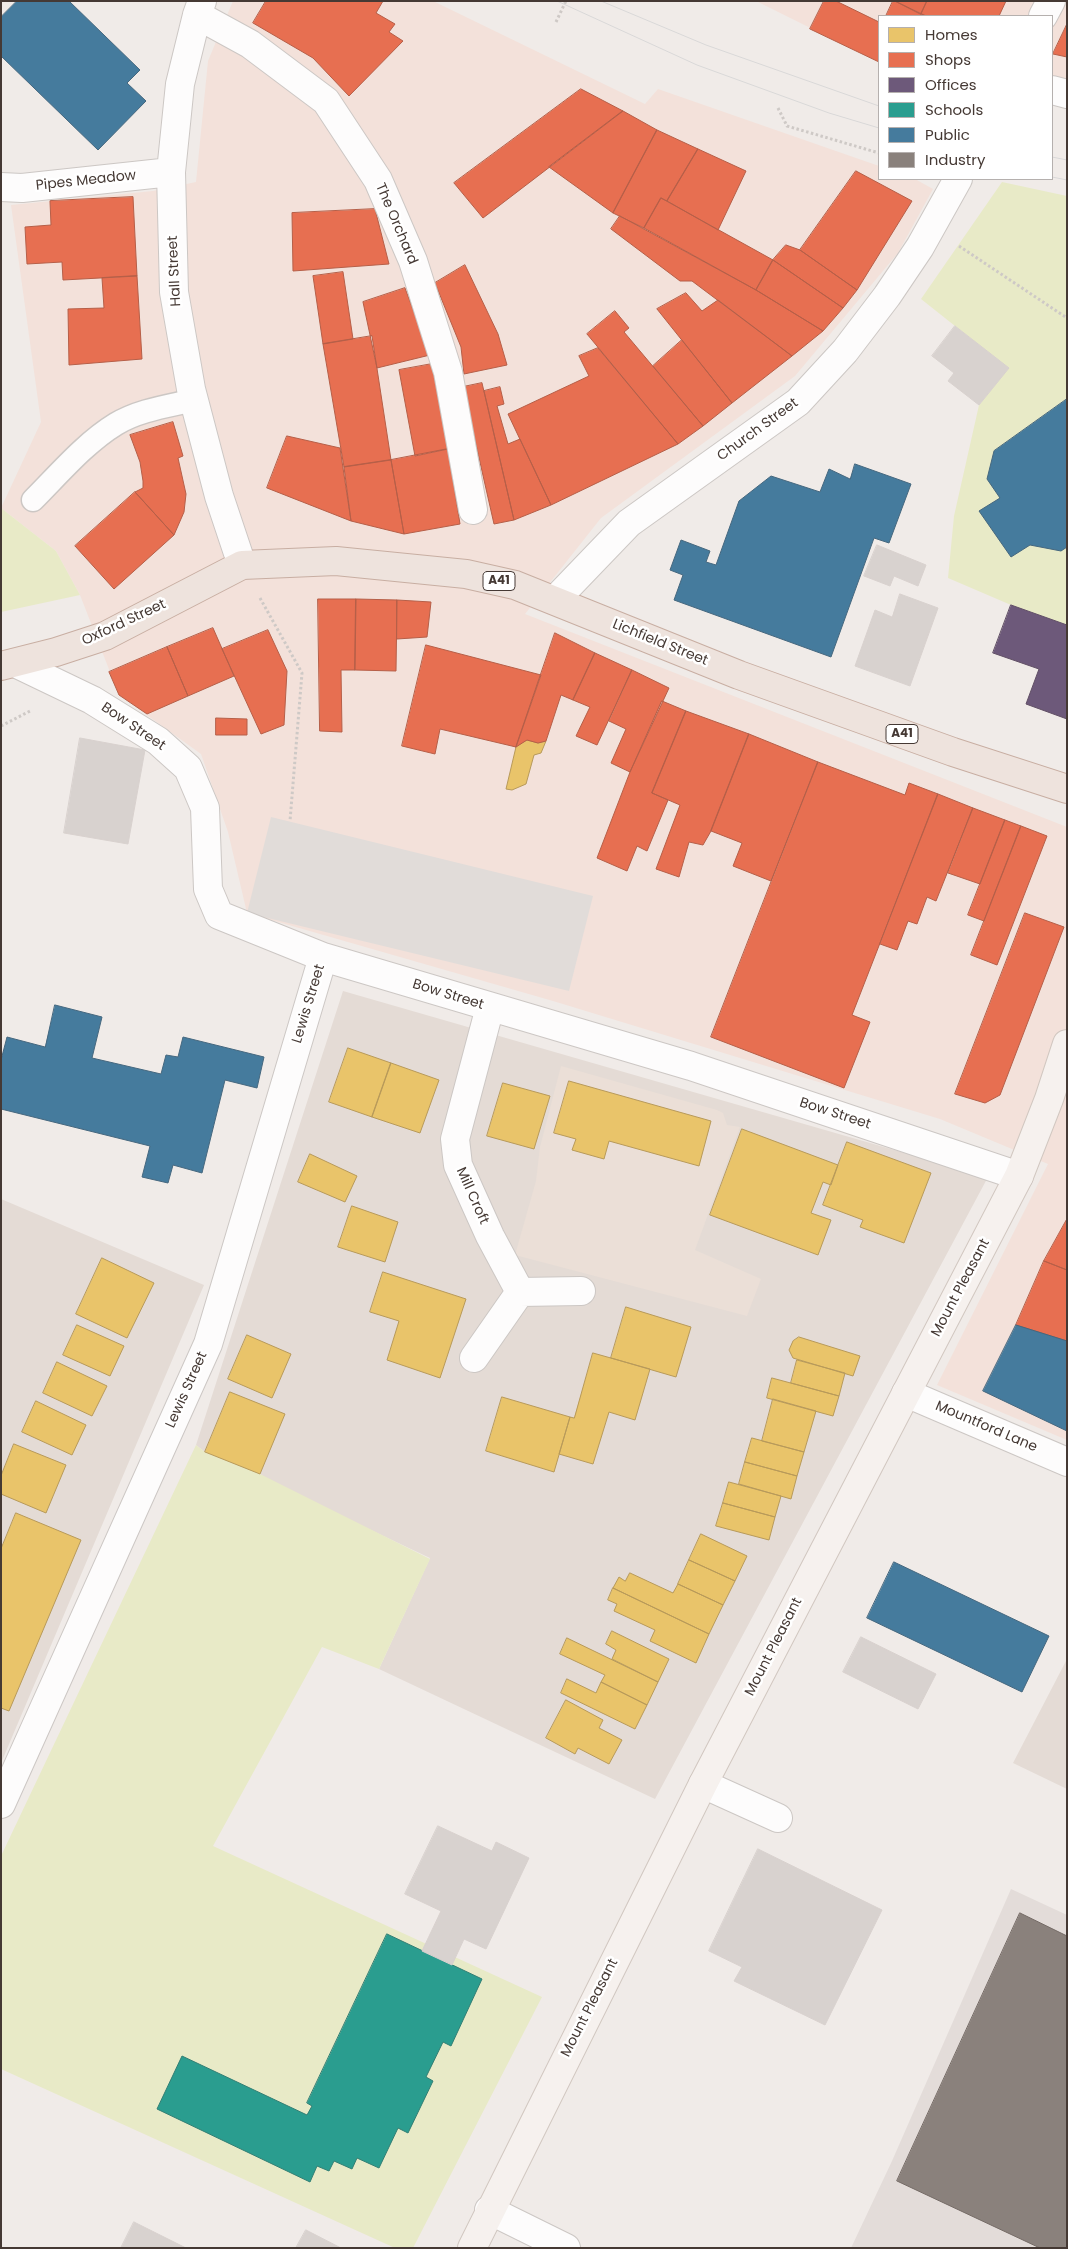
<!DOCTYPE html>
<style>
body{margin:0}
#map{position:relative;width:1068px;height:2249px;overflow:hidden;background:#f0ebe8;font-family:Poppins,sans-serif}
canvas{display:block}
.frame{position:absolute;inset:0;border:2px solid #453934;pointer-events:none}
.legend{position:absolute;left:878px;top:15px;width:175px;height:165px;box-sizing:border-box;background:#fff;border:1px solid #b5b0ae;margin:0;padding:6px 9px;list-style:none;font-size:15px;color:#453934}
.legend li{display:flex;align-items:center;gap:10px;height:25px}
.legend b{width:25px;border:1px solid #b5b0ae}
</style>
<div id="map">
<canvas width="1068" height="2249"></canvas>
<div class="frame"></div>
<ul class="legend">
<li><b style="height:14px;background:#e9c46a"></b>Homes</li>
<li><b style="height:14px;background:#e76f51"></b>Shops</li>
<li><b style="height:14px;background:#6d597a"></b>Offices</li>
<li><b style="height:14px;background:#2a9d8f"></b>Schools</li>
<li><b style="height:14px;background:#457b9d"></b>Public</li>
<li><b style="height:14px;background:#8a817c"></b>Industry</li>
</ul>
</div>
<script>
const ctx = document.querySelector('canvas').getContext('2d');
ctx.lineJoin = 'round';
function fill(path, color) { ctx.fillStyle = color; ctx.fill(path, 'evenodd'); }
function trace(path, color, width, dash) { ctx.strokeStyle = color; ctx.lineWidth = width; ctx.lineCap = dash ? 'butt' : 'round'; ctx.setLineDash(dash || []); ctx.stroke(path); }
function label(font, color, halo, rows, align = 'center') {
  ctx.font = font + ' Poppins,sans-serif'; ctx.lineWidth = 5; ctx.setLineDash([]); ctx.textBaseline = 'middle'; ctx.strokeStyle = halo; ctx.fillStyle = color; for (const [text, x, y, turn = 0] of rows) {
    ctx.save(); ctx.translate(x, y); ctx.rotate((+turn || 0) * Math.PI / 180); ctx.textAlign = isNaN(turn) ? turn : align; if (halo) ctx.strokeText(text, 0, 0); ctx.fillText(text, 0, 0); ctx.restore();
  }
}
fill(new Path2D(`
 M343 991 988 1177 655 1799 379 1669 430 1558 205 1452 196 1445Z
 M1 1199 204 1285 1 1763Z
 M1067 1659V1789L1013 1763Z`), '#e4dbd5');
fill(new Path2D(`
 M233 1H433L645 104 658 89 879 166V179H915L933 189 898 253 795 376 601 518 525 614 1067 827V1440L937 1385 1048 1164 940 1119 553 1001 247 913 228 832 201 754 119 695 80 595 56 551 1 508 41 422 11 205 153 191 196 182 208 61Z
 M756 1H1067V81L1052 78V16H879V62Z`), '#f3e1da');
fill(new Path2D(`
 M1011 1889 1067 1915V2248H851L892 2161Z`), '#e3dcd9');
fill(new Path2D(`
 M561 1066 717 1110 723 1113 727 1125 740 1127 695 1250 761 1279 747 1316 515 1255 536 1181 540 1147Z`), '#ebdfd7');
fill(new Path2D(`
 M1002 182 1067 196V625L1011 605 948 578 954 516 979 405 1008 368 921 299Z
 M1 508 56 551 80 595 1 612Z
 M196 1445 205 1452 260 1474 430 1559 379 1669 322 1647 213 1846 542 1997 413 2248H395L1 2069V1856Z`), '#e8eac7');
fill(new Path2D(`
 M271 817 593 896 569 991 247 913Z`), '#e1dcd9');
const homes = new Path2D(`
 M527 740 538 743 546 741 541 753 534 755 526 784 512 790 506 789 516 747Z
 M348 1048 391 1063 372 1117 329 1102Z
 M391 1063 439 1080 420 1133 372 1117Z
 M569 1081 711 1121 699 1166 609 1141 604 1159 572 1150 576 1139 554 1133Z
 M503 1083 550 1096 534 1149 487 1136Z
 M742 1129 838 1165 831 1185 823 1182 811 1213 831 1220 818 1255 710 1215Z
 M847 1142 931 1173 904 1243 860 1227 863 1220 823 1205Z
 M310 1154 357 1176 345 1202 298 1182Z
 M352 1206 398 1222 385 1262 338 1247Z
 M102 1258 154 1283 127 1338 76 1314Z
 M383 1272 466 1299 440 1378 387 1360 399 1321 370 1312Z
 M626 1307 691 1327 676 1377 611 1358Z
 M77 1325 124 1346 110 1376 63 1355Z
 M247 1335 291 1354 272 1398 228 1379Z
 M799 1337 860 1356 853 1376 793 1358 789 1350 793 1341Z
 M593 1353 650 1369 635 1420 609 1412 593 1464 559 1454 570 1417 574 1418Z
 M797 1360 845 1373 839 1396 791 1383Z
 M57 1362 107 1386 92 1416 43 1393Z
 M772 1378 839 1396 833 1416 767 1398Z
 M230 1392 285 1414 260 1474 205 1452Z
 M502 1397 570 1417 554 1472 486 1451Z
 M773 1399 816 1411 804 1452 762 1441Z
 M36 1401 86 1425 72 1455 22 1432Z
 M752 1438 804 1452 797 1476 745 1462Z
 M14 1444 66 1465 46 1513 1 1494V1476Z
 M745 1462 797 1476 791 1499 739 1484Z
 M729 1482 781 1496 775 1517 723 1503Z
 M723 1503 775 1517 769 1540 716 1526Z
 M16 1513 81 1540 9 1711 1 1708V1549Z
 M701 1534 747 1556 735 1581 689 1560Z
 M689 1560 735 1581 723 1605 678 1584Z
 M630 1573 673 1593 678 1584 723 1605 709 1634 613 1588 619 1577 625 1581Z
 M613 1588 709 1634 696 1663 650 1641 655 1630 614 1611 617 1604 608 1600Z
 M612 1631 669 1659 658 1682 612 1659 616 1650 606 1644Z
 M567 1638 658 1682 647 1705 601 1682 605 1675 560 1654Z
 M567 1679 596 1693 601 1682 647 1705 635 1729 561 1693Z
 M566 1700 603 1720 599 1728 622 1740 609 1764 578 1748 575 1754 546 1738Z`);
fill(homes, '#e9c46a');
trace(homes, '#b89a5a', 1);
const shops = new Path2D(`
 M266 1H383L376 13 395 24 389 32 403 41 349 96 313 58 253 23Z
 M824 1H836L879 22V62L810 29Z
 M893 1H895L926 16H886Z
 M895 1H927L921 14Z
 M927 1H1006L999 16H926L921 14Z
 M1067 24V57L1053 54Z
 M581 89 623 111 483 218 454 183Z
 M623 111 657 130 613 213 549 167Z
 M657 130 698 149 667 201 661 198 644 228 613 213Z
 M698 149 746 171 718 230 667 201Z
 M856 171 912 201 857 290 800 250Z
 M133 197 137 276 63 280 62 262 27 264 25 227 51 225 50 201Z
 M661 198 773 260 756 290 644 228Z
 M375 209 389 264 293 271 292 213Z
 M620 216 756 290 823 331 792 356 692 281H680L611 229Z
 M786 245 800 250 857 290 843 308 773 260Z
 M773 260 843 308 823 331 756 290Z
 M465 265 498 334 507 365 464 374 461 347 435 283Z
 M343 272 353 339 323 344 313 276Z
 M137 276 142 359 69 365 68 309 104 308 102 278Z
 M405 288 430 355 377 368 363 302Z
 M686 293 702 311 718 300 792 356 732 403 657 309Z
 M615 311 629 328 624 332 703 426 678 444 587 334Z
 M372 336 391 460 344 467 323 344Z
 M682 340 732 403 703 426 653 366Z
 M598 348 678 444 551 505 508 414 589 376 579 356Z
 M432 364 448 449 415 456 399 370Z
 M482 383 514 520 494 524 463 387Z
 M500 387 504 404 497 406 508 444 520 439 551 505 514 520 484 391Z
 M173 422 183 456 178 458 186 494 184 512 174 535 135 492 143 488V481L140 462 130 435Z
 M287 436 340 448 351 521 267 488Z
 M448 449 460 524 404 534 391 460Z
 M391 460 404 534 351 521 344 467Z
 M135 492 174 535 114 589 75 546Z
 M318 599H356L355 670H341L342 732 320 731Z
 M356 599 397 600 396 671 355 670Z
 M397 600 431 602 427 637 397 639Z
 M213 628 234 676 188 696 167 647Z
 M268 630 287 671 284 725 261 734 222 649Z
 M555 633 595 653 573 700 561 695 546 741 538 743 527 740 516 747Z
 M426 645 541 675 516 747 440 729 435 754 402 746Z
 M167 647 188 696 147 714 119 695 109 672Z
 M595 653 632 670 597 745 576 736 590 707 573 700Z
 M632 670 669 688 630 772 611 763 626 729 609 721Z
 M662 701 686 711 652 793 668 800 647 851 637 846 627 871 597 858 630 772Z
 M686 711 749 734 711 831 703 845 689 842 679 877 656 869 680 805 652 793Z
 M216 718 247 719V735H216Z
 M749 734 818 762 771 881 733 866 742 843 711 831Z
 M818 762 905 795 909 783 938 794 852 1015 870 1022 844 1088 711 1037Z
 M938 794 973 808 936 901 927 897 917 924 908 921 897 950 880 944Z
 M973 808 1005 820 980 884 948 873Z
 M1005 820 1021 826 984 921 968 915Z
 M1021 826 1047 836 997 965 971 955Z
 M1025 913 1064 927 1000 1095 985 1103 955 1094Z
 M1067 1219V1270L1044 1261Z
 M1044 1261 1067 1270V1341L1016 1325Z`);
fill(shops, '#e76f51');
trace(shops, '#b65f48', 1);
const offices = new Path2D(`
 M1011 605 1067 625V719L1026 704 1039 669 993 653Z`);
fill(offices, '#6d597a');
trace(offices, '#614f65', 1);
const schools = new Path2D(`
 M387 1934 482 1979 451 2046 443 2042 426 2077 433 2081 408 2133 398 2128 379 2168 357 2158 352 2169 334 2161 329 2171 317 2166 310 2182 157 2109 182 2056 307 2115 312 2106 307 2103Z`);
fill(schools, '#2a9d8f');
trace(schools, '#327f74', 1);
const public = new Path2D(`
 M17 1H69L140 70 127 83 146 101 98 150 1 56V17Z
 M1067 399V547L1061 551 1030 545 1011 557 979 511 1000 498 987 479 994 451Z
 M855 464 911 484 889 543 874 538 831 657 674 600 683 575 670 570 681 540 710 551 706 562 716 565 739 501 771 476 820 492 829 469 850 479Z
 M55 1005 102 1017 92 1058 161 1074 166 1055 178 1057 183 1037 264 1057 257 1088 225 1080 202 1173 173 1165 168 1183 142 1177 150 1146 1 1109V1060L7 1037 45 1047Z
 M1016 1325 1067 1341V1431L983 1391Z
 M894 1562 1049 1636 1022 1692 867 1618Z`);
fill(public, '#457b9d');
trace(public, '#45677e', 1);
const industry = new Path2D(`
 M1020 1913 1067 1936V2248H1040L897 2181Z`);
fill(industry, '#8a817c');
trace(industry, '#756b66', 1);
const building = new Path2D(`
 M955 326 1009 368 979 405 948 381 954 373 932 356Z
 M877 545 926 565 918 586 894 576 890 586 864 576Z
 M900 594 938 608 910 686 855 666 875 610 892 617Z
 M80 738 145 750 128 844 64 833Z
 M861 1637 936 1674 918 1709 843 1672Z
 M438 1826 492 1851 496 1842 529 1858 486 1949 464 1939 452 1965 422 1951 441 1911 405 1894Z
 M758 1849 882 1910 825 2025 734 1981 742 1967 709 1951Z
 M134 2222 186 2248H121Z
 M306 2230 341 2248H296Z`);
fill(building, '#d8d2cf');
trace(building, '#d8d1ce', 1);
const service = new Path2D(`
 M33 500C59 474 85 443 116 424 139 410 169 406 194 400`);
const pedestrian = new Path2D(`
 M1043 16 1051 1`);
const minor = new Path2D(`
 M202 1 197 15 180 84 171 172 174 292 191 389 219 496 242 565
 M197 15 250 44 326 101 378 180 413 261 448 372 473 510
 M1052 90 1067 94
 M1 187 22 188 171 172
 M555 600 629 523 798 402 845 351 887 296 920 247 958 179
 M15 663 92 700 158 741 188 768 205 808 208 889 219 915 323 957 691 1066 1019 1176
 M490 1007 455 1139 458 1165 490 1236 520 1292
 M474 1358 520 1292 581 1291
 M906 1393 1067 1462
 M703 1784 778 1818
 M1 1804 208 1344 323 957
 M489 2210 566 2248`);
const secondary = new Path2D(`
 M472 2248 703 1784 1019 1176 1049 1099 1067 1044`);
const trunk = new Path2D(`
 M1 666 56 652 105 636 242 565 336 561 466 574 515 585 739 675 953 752 1067 789`);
trace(service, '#ccc7c4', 25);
trace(pedestrian, '#ccc7c4', 30);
trace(minor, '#ccc7c4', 30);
trace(secondary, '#d1c7c0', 30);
trace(trunk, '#c8aea2', 30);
trace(new Path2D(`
 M556 22 566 1
 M778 108 787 126 879 153
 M959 246 1067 318
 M260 598 302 673 290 821
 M1 726 32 710`), '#cec9c6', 3, [2.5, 2.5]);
trace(service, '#fdfcfc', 22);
trace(pedestrian, '#fdfcfc', 28);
trace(minor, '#fdfcfc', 28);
trace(secondary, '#f6f1ee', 28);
trace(trunk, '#eee3dd', 28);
trace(new Path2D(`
 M557 1 697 65 829 113 879 128
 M601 1 706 45 879 106
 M1052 157 1067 160
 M1052 177 1067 180`), '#d9d8d8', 1);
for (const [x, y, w] of [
 [499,581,32],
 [902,734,32]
]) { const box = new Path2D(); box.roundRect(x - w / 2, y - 9.5, w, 19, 4); ctx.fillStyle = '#fff'; ctx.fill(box); trace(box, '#453934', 1); }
label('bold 12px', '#453934', null, [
 ["A41",499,581],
 ["A41",902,734]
]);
label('14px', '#453934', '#fff', [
 ["Pipes Meadow",86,181,-6],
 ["The Orchard",396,224,67],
 ["Hall Street",175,271,-93],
 ["Church Street",758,430,-36],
 ["Oxford Street",124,623,-25],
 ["Lichfield Street",660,643,22],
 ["Bow Street",133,727,34],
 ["Bow Street",448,995,17],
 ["Lewis Street",309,1004,-73],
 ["Bow Street",835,1114,18],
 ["Mill Croft",472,1196,66],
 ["Mount Pleasant",961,1288,-62],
 ["Lewis Street",187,1390,-66],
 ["Mountford Lane",986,1427,23],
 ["Mount Pleasant",774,1647,-63],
 ["Mount Pleasant",590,2008,-63]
]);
</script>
